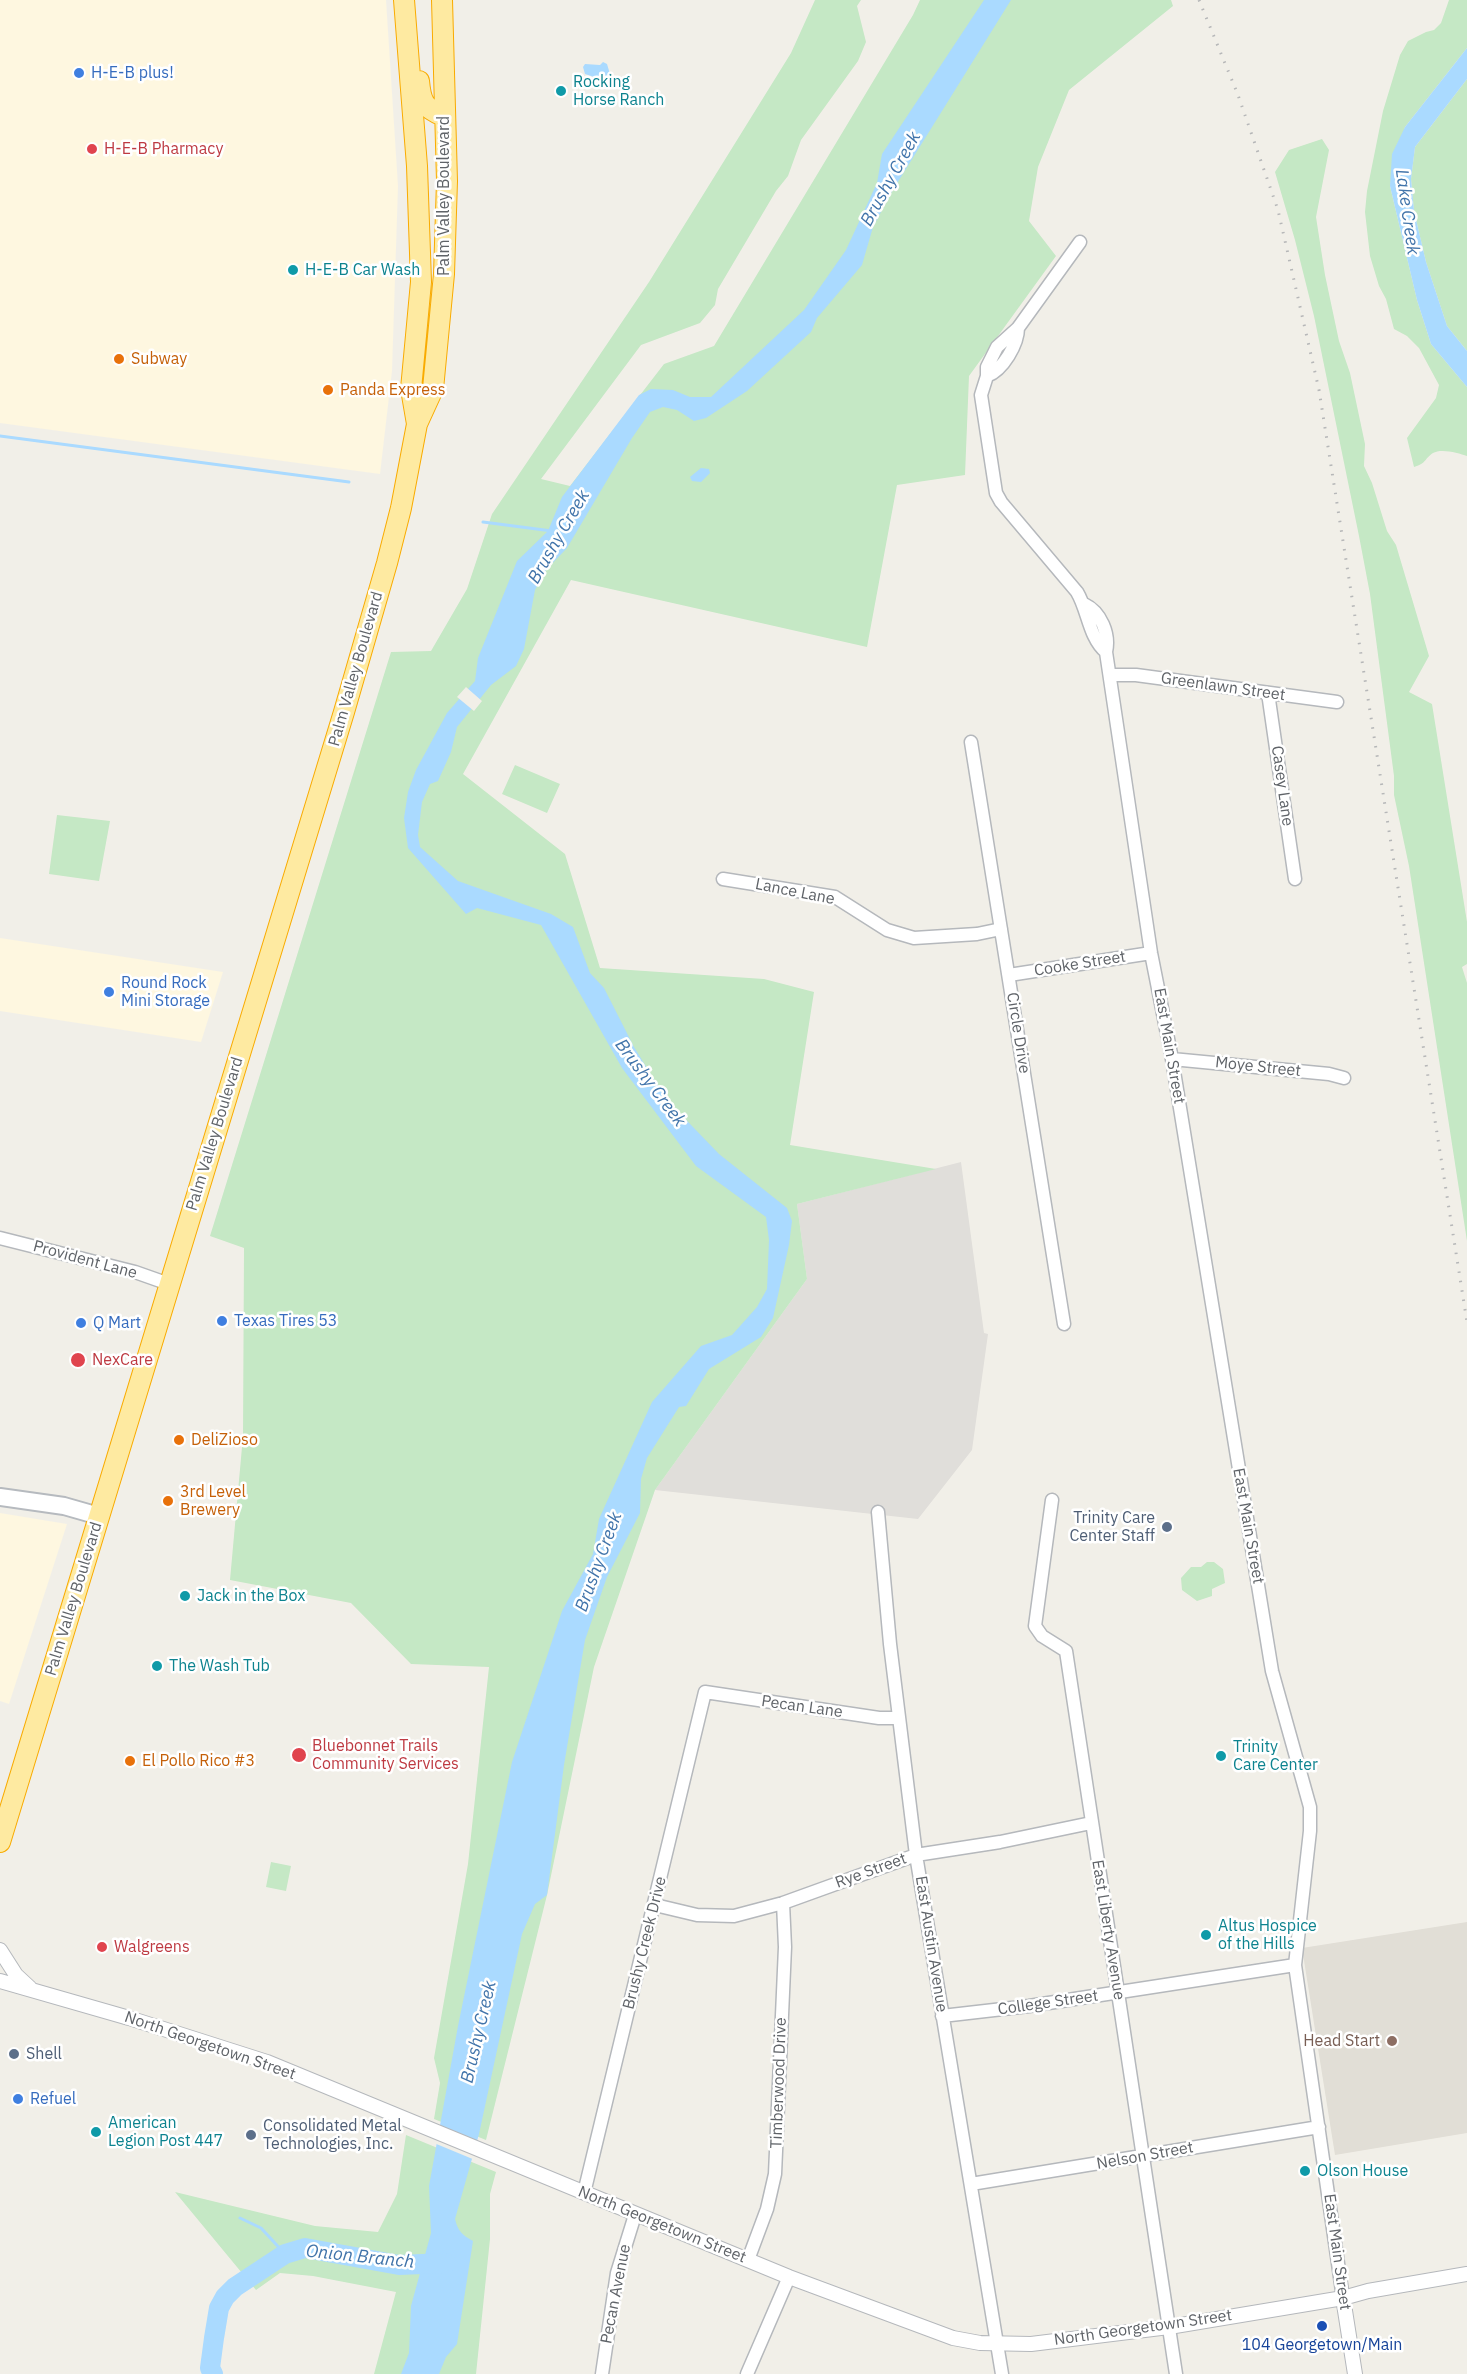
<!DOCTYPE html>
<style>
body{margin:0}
canvas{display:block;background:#f1efe8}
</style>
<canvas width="1467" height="2374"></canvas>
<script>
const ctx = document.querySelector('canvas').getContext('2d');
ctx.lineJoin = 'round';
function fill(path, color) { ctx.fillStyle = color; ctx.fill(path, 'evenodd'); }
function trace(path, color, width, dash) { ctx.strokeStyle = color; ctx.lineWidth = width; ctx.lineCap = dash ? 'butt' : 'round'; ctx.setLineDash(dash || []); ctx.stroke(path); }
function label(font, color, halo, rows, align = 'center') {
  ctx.font = font + ' "IBM Plex Sans",sans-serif'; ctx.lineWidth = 5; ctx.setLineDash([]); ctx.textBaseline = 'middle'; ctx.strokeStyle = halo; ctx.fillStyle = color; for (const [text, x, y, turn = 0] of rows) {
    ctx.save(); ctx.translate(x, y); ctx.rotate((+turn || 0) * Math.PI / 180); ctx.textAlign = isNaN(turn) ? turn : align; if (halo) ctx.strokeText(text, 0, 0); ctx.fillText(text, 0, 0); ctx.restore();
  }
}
fill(new Path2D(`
 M0 0H386L398 186 392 371 380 474 0 423Z
 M0 938 223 972 201 1042 0 1011Z
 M0 1513 67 1524 9 1704 0 1701Z`), '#fef7e0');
fill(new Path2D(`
 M961 1162 984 1333 988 1334 972 1450 918 1519 655 1490 807 1279 797 1204Z`), '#e0deda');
fill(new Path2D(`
 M1467 1922V2133L1335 2155 1302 1948Z`), '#e1ded6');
fill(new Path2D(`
 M815 0H861L857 6 866 42 858 61 801 140 788 176 776 191 718 289 715 305 700 323 641 345 541 479 570 486 664 364 714 346 913 15 920 0H1171L1173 6 1069 90 1038 167 1029 221 1056 256 969 376 965 475 897 485 867 647 571 580 463 774 565 854 600 968 764 979 814 992 790 1145 936 1169 797 1204 807 1279 655 1490 594 1667 547 1895 486 2140 434 2119 440 2083 434 2058 468 1864 489 1667 411 1664 351 1603 230 1580 243 1436 244 1248 210 1236 391 652 431 651 467 589 492 514 649 282 791 53Z
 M1449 0H1467V48L1405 127 1390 186 1417 300 1431 344 1467 387V456C1459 453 1441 448 1433 453 1424 459 1427 463 1414 467L1407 438 1436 398 1439 385 1419 348 1407 336 1394 329 1386 299 1379 286 1370 256 1365 212 1367 191 1383 111 1400 55 1408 41 1426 32 1434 30 1441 23Z
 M1467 79V351L1447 326 1426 262 1414 211 1411 179 1415 147Z
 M1322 139 1329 150 1316 217 1325 275 1339 341 1350 373 1365 444 1364 466 1372 483 1387 531 1396 545 1429 656 1409 692 1432 704 1467 922V964L1462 967 1467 983V1241L1409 866 1394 795V776L1370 594 1359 536 1314 316 1295 240 1275 172 1289 150Z
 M515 765 560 784 547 813 502 794Z
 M57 815 110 821 99 881 49 874Z
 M1207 1562H1214L1223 1569 1225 1583 1212 1589V1596L1197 1601 1182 1590 1181 1578 1191 1567H1201Z
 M271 1862 291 1866 286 1891 266 1887Z
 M406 2135 496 2172 490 2194V2239L476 2374H374L396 2292 313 2276 280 2273 256 2290 175 2192 315 2226 378 2232 397 2194Z`), '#c5e8c5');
fill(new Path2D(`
 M984 0H1011L891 193 873 227 862 265 817 318 811 332 747 391 706 418 694 421 677 410 663 407 650 412 632 438 567 548 546 570 535 590 524 649 516 666 491 685 457 727 451 752 438 781 430 784 422 802 418 835 420 847 458 881 551 914 573 927 590 973 604 988 634 1047 666 1099 719 1154 787 1208 792 1221 789 1245 773 1318 761 1337 709 1369 686 1406 679 1407 647 1458 641 1479 640 1513 607 1577 585 1640 564 1765 547 1895 535 1904 522 1934 479 2134 455 2219C458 2231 462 2235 473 2241L457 2344 446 2357 439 2374H401L409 2353 411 2306 431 2233 429 2186 458 2026 512 1762 562 1611 593 1554 599 1519 652 1402 701 1346 732 1335 757 1307 767 1289 769 1240 766 1217 696 1166 622 1068 541 925 477 908 466 914 408 848 404 818 408 792 416 770 447 713 475 681 478 658 517 561 548 531 562 497 639 395 651 389 673 390 690 397H711L804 310 846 250 877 183 882 154Z
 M1467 48V79L1415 147 1411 179 1414 211 1426 262 1447 326 1467 351V387L1431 344 1417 300 1390 186 1392 154 1405 127Z
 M603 62 607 64 610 74 606 81 585 74 583 67 585 64 600 65Z
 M701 468 709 469 710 473 701 482 692 481 690 477Z`), '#aadaff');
fill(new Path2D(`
 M466 687 482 701 474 711 457 697Z
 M437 2125 480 2143 475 2160 434 2143Z`), '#f1efe8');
trace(new Path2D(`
 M0 436 349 482
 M483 522 552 531
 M240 2218 261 2228 285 2254`), '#aadaff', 3);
trace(new Path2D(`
 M213 2374 210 2368 214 2338 219 2308 225 2297 235 2287 285 2254 305 2248 399 2265 446 2263`), '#aadaff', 20);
const minor = new Path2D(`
 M1080 242 1018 328 997 347 987 367V376L981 395 996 493 1001 502 1077 592C1088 610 1089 638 1106 652
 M987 376C1003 370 1018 344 1018 328
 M1084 604C1101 612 1110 634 1106 652L1151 953 1172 1059 1272 1671 1310 1807V1831L1295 1965 1343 2298
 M1110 675H1136L1337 702
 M1268 693 1295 879
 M971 742 1064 1324
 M723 879 835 897 887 930 914 938 977 934 1001 929
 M1009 975 1151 953
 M1172 1059 1329 1074 1344 1078
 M0 1238 135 1272 169 1284
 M1052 1500 1035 1626 1042 1636 1066 1651 1176 2374
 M878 1512 890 1644 916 1855 1002 2374
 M655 1905 697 1915 734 1916 783 1903 916 1855 1000 1842 1091 1823
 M942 2016 1029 2006 1295 1965
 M971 2184 1319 2127
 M584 2193 705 1692 879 1718H899
 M748 2260 767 2209 775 2174 785 1947 783 1903
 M602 2374 617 2273 635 2215
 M747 2374 789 2277`);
const tertiary = new Path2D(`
 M0 1950 16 1975 30 1988
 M0 1981 129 2018 267 2062 789 2277 953 2338 980 2343 1031 2344 1169 2327 1343 2298 1368 2291 1467 2274
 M1343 2298 1355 2374`);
const secondary = new Path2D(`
 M0 1497 64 1506 99 1516`);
const trunk = new Path2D(`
 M404 0 417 166 421 282 411 389 417 424
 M419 81C421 103 424 108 445 117
 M0 1842 344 712 387 563 401 508 417 424 433 389 444 274 447 181 442 0`);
trace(minor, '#b5b8bc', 15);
trace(tertiary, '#b5b8bc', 16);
trace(secondary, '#b6babf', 20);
trace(trunk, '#f9ab00', 22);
trace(minor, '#fff', 12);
trace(tertiary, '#fff', 14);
trace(secondary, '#fff', 16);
trace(trunk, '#feeaa1', 20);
trace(new Path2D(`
 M1199 0 1238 95 1278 210 1319 390 1467 1322`), '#b6b7b8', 3, [1.5, 8]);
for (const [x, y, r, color] of [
 [79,73,6,"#3f7fe0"],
 [561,91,6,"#0f9aa8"],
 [92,149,6,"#e0444e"],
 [293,270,6,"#0f9aa8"],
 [119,359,6,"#e8710a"],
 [328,390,6,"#e8710a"],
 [109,992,6,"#3f7fe0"],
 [222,1321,6,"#3f7fe0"],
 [81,1323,6,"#3f7fe0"],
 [78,1360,8,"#e0444e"],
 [179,1440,6,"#e8710a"],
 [168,1501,6,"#e8710a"],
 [1167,1527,6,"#5c6f8a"],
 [185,1596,6,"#0f9aa8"],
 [157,1666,6,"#0f9aa8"],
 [299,1755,8,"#e0444e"],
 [1221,1756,6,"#0f9aa8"],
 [130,1761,6,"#e8710a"],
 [1206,1935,6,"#0f9aa8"],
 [102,1947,6,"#e0444e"],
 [1392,2041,6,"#8d6e63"],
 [14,2054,6,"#5c6f8a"],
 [18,2099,6,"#3f7fe0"],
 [96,2132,6,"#0f9aa8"],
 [251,2135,6,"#5c6f8a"],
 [1305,2171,6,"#0f9aa8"],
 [1322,2326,6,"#1a4fb4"]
]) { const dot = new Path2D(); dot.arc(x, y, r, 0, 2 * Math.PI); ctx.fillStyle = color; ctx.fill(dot); trace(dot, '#fff', 2); }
label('16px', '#366cbe', '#fff', [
 ["H-E-B plus!",91,73],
 ["Round Rock",121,983],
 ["Mini Storage",121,1001],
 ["Texas Tires 53",234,1321],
 ["Q Mart",93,1323],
 ["Refuel",30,2099]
], 'left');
label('16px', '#0d838f', '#fff', [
 ["Rocking",573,82],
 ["Horse Ranch",573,100],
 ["H-E-B Car Wash",305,270],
 ["Jack in the Box",197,1596],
 ["The Wash Tub",169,1666],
 ["Trinity",1233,1747],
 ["Care Center",1233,1765],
 ["Altus Hospice",1218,1926],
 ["of the Hills",1218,1944],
 ["American",108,2123],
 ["Legion Post 447",108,2141],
 ["Olson House",1317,2171]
], 'left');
label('16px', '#be3a42', '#fff', [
 ["H-E-B Pharmacy",104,149],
 ["NexCare",92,1360],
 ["Bluebonnet Trails",312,1746],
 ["Community Services",312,1764],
 ["Walgreens",114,1947]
], 'left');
label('16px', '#5f6368', '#fff', [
 ["Palm Valley Boulevard",444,196,-90],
 ["Palm Valley Boulevard",356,669,-74],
 ["Greenlawn Street",1223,687,8],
 ["Casey Lane",1282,786,82],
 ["Lance Lane",795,892,11],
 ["Cooke Street",1080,964,-9],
 ["Circle Drive",1018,1033,81],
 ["East Main Street",1169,1046,80],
 ["Moye Street",1258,1067,6],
 ["Palm Valley Boulevard",215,1134,-73],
 ["Provident Lane",85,1260,15],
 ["East Main Street",1248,1526,80],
 ["Palm Valley Boulevard",74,1599,-73],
 ["Pecan Lane",802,1707,8],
 ["Rye Street",871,1871,-20],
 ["East Liberty Avenue",1108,1930,81],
 ["Brushy Creek Drive",645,1943,-76],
 ["East Austin Avenue",931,1944,81],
 ["College Street",1048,2003,-8],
 ["North Georgetown Street",210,2046,19],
 ["Timberwood Drive",779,2083,-88],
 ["Nelson Street",1145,2156,-10],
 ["North Georgetown Street",662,2225,22],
 ["East Main Street",1337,2252,82],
 ["Pecan Avenue",616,2294,-79],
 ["North Georgetown Street",1143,2328,-8]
]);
label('16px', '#c56008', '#fff', [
 ["Subway",131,359],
 ["Panda Express",340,390],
 ["DeliZioso",191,1440],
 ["3rd Level",180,1492],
 ["Brewery",180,1510],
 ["El Pollo Rico #3",142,1761]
], 'left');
label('16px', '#4e5e75', '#fff', [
 ["Trinity Care",1155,1518,"right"],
 ["Center Staff",1155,1536,"right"],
 ["Shell",26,2054],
 ["Consolidated Metal",263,2126],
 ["Technologies, Inc.",263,2144]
], 'left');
label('16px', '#785e54', '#fff', [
 ["Head Start",1380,2041]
], 'right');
label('16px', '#164399', '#fff', [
 ["104 Georgetown/Main",1322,2345]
]);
label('italic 18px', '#4174aa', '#fff', [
 ["Brushy Creek",891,179,-61],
 ["Lake Creek",1407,212,82],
 ["Brushy Creek",559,537,-60],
 ["Brushy Creek",650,1083,53],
 ["Brushy Creek",599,1562,-70],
 ["Brushy Creek",479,2032,-77],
 ["Onion Branch",360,2257,6]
]);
</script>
